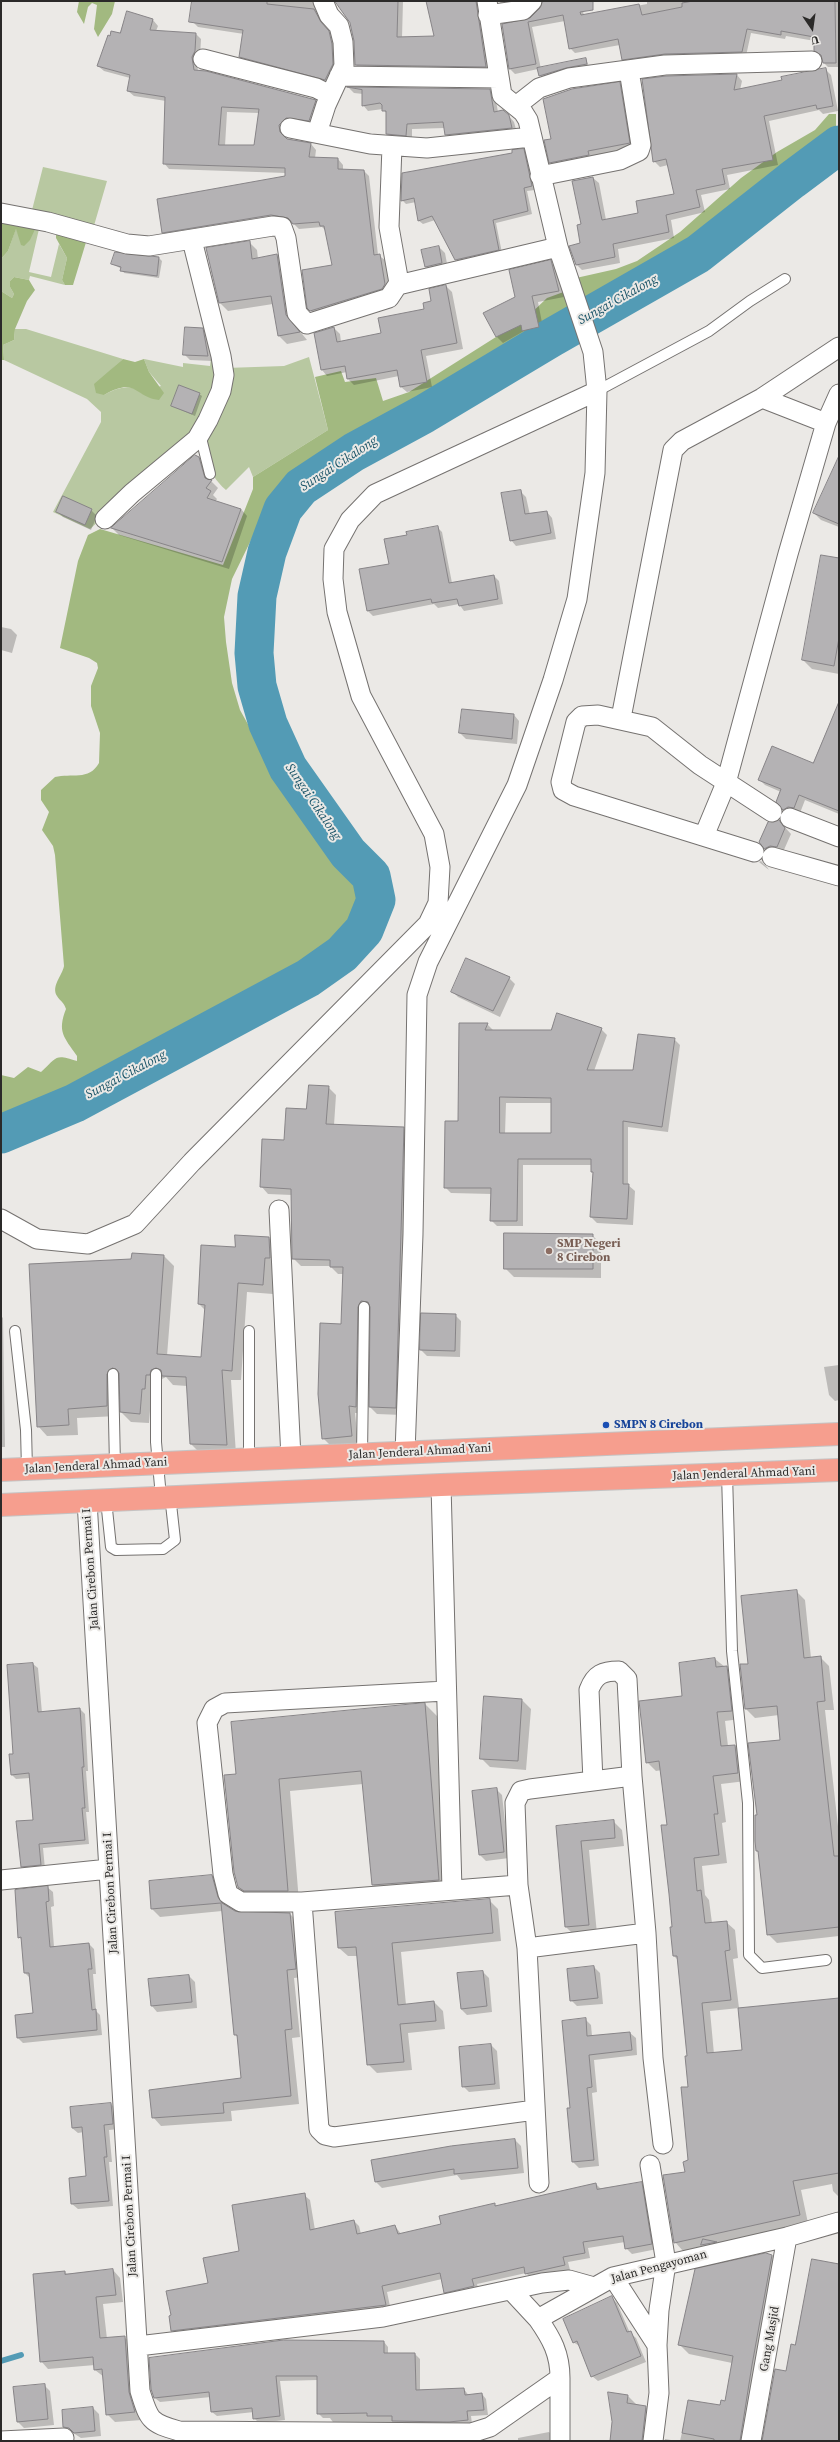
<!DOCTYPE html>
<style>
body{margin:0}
#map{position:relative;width:840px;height:2442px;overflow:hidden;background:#ebe9e6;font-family:"Source Serif 4",serif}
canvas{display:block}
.frame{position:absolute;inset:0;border:2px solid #2b2a29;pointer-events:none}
.north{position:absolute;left:792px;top:8px;width:40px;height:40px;-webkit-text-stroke:3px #ebe9e6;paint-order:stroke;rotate:167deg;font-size:11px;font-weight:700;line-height:16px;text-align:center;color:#2b2a29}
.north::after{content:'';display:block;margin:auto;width:14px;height:18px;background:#2b2a29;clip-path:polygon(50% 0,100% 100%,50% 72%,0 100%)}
</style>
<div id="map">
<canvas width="840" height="2442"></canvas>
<div class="frame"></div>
<div class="north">U</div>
</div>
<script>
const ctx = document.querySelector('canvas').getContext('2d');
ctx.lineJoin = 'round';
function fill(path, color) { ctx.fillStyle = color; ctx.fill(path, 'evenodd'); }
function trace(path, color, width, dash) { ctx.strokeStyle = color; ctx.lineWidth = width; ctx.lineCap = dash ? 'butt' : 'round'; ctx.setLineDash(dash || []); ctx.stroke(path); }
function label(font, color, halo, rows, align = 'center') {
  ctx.font = font + ' "Source Serif 4",serif'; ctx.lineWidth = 4; ctx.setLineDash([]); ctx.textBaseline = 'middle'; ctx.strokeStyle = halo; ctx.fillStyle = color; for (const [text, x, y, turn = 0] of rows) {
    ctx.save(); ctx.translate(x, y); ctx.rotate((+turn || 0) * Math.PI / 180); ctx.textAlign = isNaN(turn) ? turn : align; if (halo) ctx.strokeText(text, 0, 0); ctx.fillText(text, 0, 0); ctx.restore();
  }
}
fill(new Path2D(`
 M43 167 107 181 93 229 31 214Z
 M38 223 39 229 29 272 51 277 59 244 67 258 62 280 65 285 30 276 29 280 14 277 10 281V287L14 294 12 298 1 291V259L8 251 16 228 18 233Z
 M15 329H26L123 359 112 369 104 395C116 388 130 384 142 392L161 386 149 372 144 359 183 367V363L210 366 213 342 220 373 197 432 90 529 53 512 101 422V412L87 399 4 360 3 345 14 340Z
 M309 357 328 430 253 477 249 467 226 490C187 455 212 410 226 368L284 366Z`), '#b8c8a1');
fill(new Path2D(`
 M79 1H115L112 14 98 37 94 29 97 5 92 3 88 7 84 24 77 12Z
 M829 114H836V131L691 244 627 283 586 312 576 278 616 269 637 261 680 232 741 178 777 152 815 130Z
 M1 219 38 223 30 240 24 246 21 245 16 229 8 251 1 259Z
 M56 228 87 239 73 285H65L62 280 67 258 56 238Z
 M14 277 29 280 35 290 27 301 15 329 14 340 3 345 4 360H1V291L12 298 14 294 10 287V281Z
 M569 290 577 313 484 366 447 383 430 400 387 423 338 455 300 472 291 481 272 511 253 536 232 579 224 617 226 642 232 683 240 710 278 778 333 851 355 874 363 889 365 899 363 910 353 934 326 955 274 987 175 1032 114 1073 65 1099 1 1124V1075L14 1078 28 1067 41 1072C58 1056 55 1054 77 1061V1056C64 1037 57 1032 66 1009 64 1002 60 1001 57 996 51 986 62 976 64 966L55 855 53 846 42 830 49 812 41 800V790L55 777C71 773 89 781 99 763L100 733 91 706V686L98 668 97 663 89 658 60 648 78 561 88 535 100 529 223 565 253 489V477L328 430 315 377 341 371 345 382 376 378 383 401 409 392 526 318 547 298Z
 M123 359 135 362 144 359 149 372 164 393 159 400C135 398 137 376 104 395L96 393 94 384Z`), '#a2b980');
fill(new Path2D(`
 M196 1H320L316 5 324 25 334 37 337 69 330 85 245 62 240 57 244 34 198 27 193 22Z
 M336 1H403L402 38 435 37 427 1H482L491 71 361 70 356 65 355 41 350 23Z
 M499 1H527L504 7Z
 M543 1H581L584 16 647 4V1H839V67H828L823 62 822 57 815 50V41L786 36 785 39 751 33 746 56 628 64 623 59 620 45 575 53 570 48 565 21 532 27 541 69 586 59 589 67 542 79 538 69 515 74 510 69 525 22 541 9Z
 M127 12 153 20 158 26 156 31 196 34 201 39 200 57 197 62 198 72 316 101 321 107 315 125 284 131 285 138 311 144 316 150 315 158 338 159 343 165V170L364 171 369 176 378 255 385 260 390 289 317 316 308 308 333 265 326 231 322 227 299 229 293 223 277 220 169 238 163 232 286 177V173L169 169 164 163 166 101 134 96 128 91 130 78 104 71 98 66 121 34ZM227 112 259 113 254 146H225Z
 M825 69 831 75 838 111 823 114 819 110 769 121 778 165 727 175 730 189 701 195 705 212 671 220 674 238 618 249 620 263 582 270 577 265 593 178 599 183 606 220 640 214 675 195 668 165 660 167 654 161 737 75 742 81 740 90 783 81Z
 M619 83 625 89 635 149 556 168 550 162 553 140Z
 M349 88 489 90 495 96 498 112 508 115 514 122 517 133 452 140 446 135 445 128 412 129V141L393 140 387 134V114L383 109 368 111 363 105V94L354 93Z
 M523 150 527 154 535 190 527 191 532 214 496 223 502 253 460 263 435 220 423 224 419 221 416 202 406 204 402 200Z
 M249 242 257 250 258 259 277 255 285 263 294 324 307 340 287 344 279 336 273 304 228 311 220 303 207 249Z
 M439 247 445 253 448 269 432 273 426 267 423 250Z
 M115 253 159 258 162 261 159 278 124 273 122 269 112 264Z
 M550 261 556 267 564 297 538 302 544 333 529 336 524 331 503 343 497 337 485 314 516 298Z
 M446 286 452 292 463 349 426 356 432 387 407 392 401 387 399 376 354 385 348 379 347 372 327 376 322 370 315 334 334 328 340 334 341 342 382 334 425 310Z
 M202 329 208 335 213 361 190 360 184 354Z
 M199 394 202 396 195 416 172 406Z
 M198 458 206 465 210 480 218 488 213 495 217 499 215 502 241 509 247 516 229 569 119 535 112 528Z
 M839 460V527L821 520 814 513Z
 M520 491 526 497 530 515 547 512 552 518 556 539 516 546 511 540Z
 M91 510 97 516 91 530 63 517 57 511Z
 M437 527 442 532 452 583 494 576 499 581 503 604 464 611 459 604 438 608 434 604 373 616 368 611 390 564Z
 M839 559V674L812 669 803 660Z
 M1 627 11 629 17 635 12 653 1 650Z
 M514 715 519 721 517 744 466 739 460 733Z
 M839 716V814L805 800 800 813 789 815 783 809 781 792 765 785 759 779 814 764Z
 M779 821 791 834 783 852 771 854 765 848Z
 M761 861 767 867 769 870 759 862Z
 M509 978 515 984 500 1017 458 997 452 991Z
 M460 1024H487L494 1031 601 1029 607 1035 594 1071H634L674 1039 680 1045 668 1132 628 1127V1185L635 1191 633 1225 597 1223 591 1217 594 1173 592 1165H523V1226H497L491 1220 492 1194 451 1193 445 1187 459 1122ZM506 1103H552V1134H505Z
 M328 1087 336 1095 334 1125 403 1128 411 1135 402 1415 377 1414 370 1407 371 1308H368L363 1413H355L358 1443 330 1445 323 1438 342 1325 343 1274H338L330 1266H301L293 1258 292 1195 268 1194 261 1186 285 1141 307 1111Z
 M592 1235 601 1244V1278L514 1277 505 1268Z
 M269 1238 279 1248 273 1294 247 1292 241 1380H231L236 1454H201L191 1444 187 1386 173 1385 166 1377 160 1380 151 1398 149 1423 131 1422 121 1412V1379L116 1384 117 1416 77 1418 78 1435 47 1436 38 1426 132 1260 164 1256 174 1266 167 1356 202 1358 205 1310 199 1304 236 1248Z
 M422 1314 455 1315 461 1321 460 1357 427 1356 421 1350Z
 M1 1316 3 1318 5 1447H1Z
 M839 1365V1400L835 1401 829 1395 824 1367Z
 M796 1591 805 1600 811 1658 820 1657 829 1666 834 1710H825L839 1835V1936L777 1943 768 1934 759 1853 757 1851 758 1815 781 1741 779 1715 755 1718 746 1709 741 1665 750 1664Z
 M715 1659 735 1675 740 1719 725 1721 728 1746H735L744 1754 746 1781 721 1784 726 1822 722 1823 727 1863 702 1866 705 1895 709 1900 712 1923 726 1922 735 1930 738 1958 733 1959 739 2008 710 2011 714 2054 743 2051 839 1999V2197L833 2191 832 2184 801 2190 808 2223 717 2243 721 2248 708 2251 703 2246 683 2251 675 2242 689 2161 688 2056 679 1961 674 1956 668 1826 662 1770 656 1771 647 1762 684 1696Z
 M33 1664 38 1668 42 1713 80 1709 85 1714 88 1771H86L89 1812H86L89 1844 43 1848 45 1869 26 1871 22 1866 34 1820 30 1778 16 1779 12 1775Z
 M522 1700 531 1709 526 1770 490 1767 481 1758Z
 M425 1704 437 1716 451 1892 385 1897 373 1885 363 1784 290 1791 299 1902 251 1899 238 1886 237 1775Z
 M496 1789 502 1795 509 1858 486 1861 480 1855Z
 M613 1821 622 1830 624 1846 589 1850 597 1934 575 1936 566 1927 557 1827Z
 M212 1876 220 1885 225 1907 235 1912 290 1914 298 1922 303 1977 294 1978 300 2037 292 2038 299 2104 231 2111 232 2121 161 2126 153 2117 242 2079 238 2038 235 2034 222 1911 160 1917 152 1909Z
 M47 1887 53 1892 54 1906 51 1907 54 1947 89 1944 94 1949 96 1974H93L96 2011 100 2015 102 2035 23 2043 18 2038 34 2014 30 1978 25 1973 22 1940 19 1937Z
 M489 1900 498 1909 501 1941 401 1952 406 2005 434 2002 443 2011 445 2029 408 2033 412 2070 377 2073 368 2064 358 1956H348L339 1948Z
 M594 1967 600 1973 603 2004 577 2006 571 2000Z
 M483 1972 489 1978 492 2012 467 2015 461 2009Z
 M189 1976 195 1982 197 2008 157 2012 152 2006Z
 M585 2019 591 2025 592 2036 630 2033 636 2038 637 2055 594 2060 597 2092 592 2093 599 2166 579 2168 573 2162 568 2109H571Z
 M491 2045 497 2051 500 2089 469 2092 463 2086Z
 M111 2104 116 2109 118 2129 109 2130 112 2162H109L113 2206 78 2209 72 2204 88 2177 84 2132 78 2133 72 2128Z
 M515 2140 521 2146 524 2173 461 2180 457 2175 382 2188 376 2182Z
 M641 2183 647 2189 657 2249 632 2254 626 2248 625 2242 588 2248 590 2258 568 2262 570 2270 532 2279 526 2273 477 2284 479 2291 451 2298 445 2292 442 2279 387 2292 391 2311 178 2336 172 2330 209 2284 240 2252 304 2195 310 2200 315 2230 354 2221 359 2226 361 2234 395 2226 401 2234 442 2225 494 2204 497 2207 596 2184 601 2189Z
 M772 2255 781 2265 750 2441H680L689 2401 721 2406 726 2402 732 2363 689 2354 680 2345Z
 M113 2270 120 2278 123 2302 103 2304 107 2339 124 2337 132 2344 142 2420 115 2422 107 2414 104 2377 95 2370V2365L48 2369 41 2361 65 2272 68 2275Z
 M612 2298 617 2303 630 2333 636 2338 646 2362 598 2381 592 2376 581 2347 573 2342Z
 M384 2342 388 2347V2354H415L420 2359V2390L464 2389 469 2396 482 2394 486 2399 488 2415 471 2416 472 2424 335 2425 330 2418H323L318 2413V2380L280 2381 285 2420 259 2423 254 2418V2412L217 2416 212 2412 211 2397 160 2402 155 2398Z
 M44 2385 50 2391 54 2425 24 2428 18 2422Z
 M628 2396 637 2405 646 2407 655 2416 652 2441H611Z
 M93 2408 99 2414 101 2436 81 2438 64 2427Z
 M549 2432 558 2441H518V2438Z
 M665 2439 677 2441H665Z`), '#0003');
trace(new Path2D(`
 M1 2361 21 2355`), '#539bb5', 6);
trace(new Path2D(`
 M1 1134 75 1103 308 978 342 954 364 930 376 900 371 876 348 853 288 768 268 724 257 686 254 653 257 596 267 552 283 509 301 487 354 452 424 414 551 338 698 254 792 180 839 145`), '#539bb5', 39);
const building = new Path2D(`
 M192 1H267V4L314 9 321 22 329 31 332 44 333 64 325 80 239 57 243 30 189 22Z
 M335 1H398L397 37 434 36 426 1H476L486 67 355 65 354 41 350 23Z
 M543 1H593V10L580 12 581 15 639 4 642 15 682 7V3L693 1H835L836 63H823L821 55 814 51V37L781 31V35L747 29 742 52 665 54 622 60 618 39 569 49 563 15 528 22 536 64 509 69 502 24 530 18 540 8Z
 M127 11 153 19 150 30 196 33 195 51 192 57 194 70 206 71 316 100 309 121 286 118 279 125 280 132 287 139 311 143 309 157 338 158V169L364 170 374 255 380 254 385 284 382 289 310 311 307 308 302 270 332 265 324 226H320L319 222 293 224 288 218 271 215 162 233 157 199 285 176V168L163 164 165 97 127 91 130 75 97 66 108 35 110 36 111 31 120 33ZM222 107 259 109 254 145H219Z
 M586 58 587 64 566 68 539 76 537 68Z
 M826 68 833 106 817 109 816 105 764 116 773 160 722 169 725 184 696 190 700 207 666 215 669 232 613 244 615 257 576 265 569 246 580 243 577 225 581 224 572 181 593 177 602 220 638 213 636 201 674 194 666 159 653 162 642 79 666 76 737 74 734 90 782 80 781 77Z
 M620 82 630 143 588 151 589 155 549 163 544 140 551 139 543 99 572 89Z
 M347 87 490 89 494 112 503 110 509 115 512 128 445 135 443 122 407 124 406 136 386 134V111H382V105L380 103 362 106V90Z
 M524 149 532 186 524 188 528 211 493 220 499 250 455 260 432 216 418 221 414 198 401 201 402 173 512 153V150Z
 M250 241 252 259 277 254 286 315 300 332 278 336 271 296 219 303 206 248Z
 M439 246 442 263 425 267 421 250Z
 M115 252 159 257 157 276 120 271 121 267 111 264Z
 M551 260 559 291 532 296 539 327 522 331 521 325 496 337 483 313 515 297 509 270Z
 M446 285 457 343 421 350 427 382 400 387 397 370 347 379 345 366 321 370 314 333 334 327 337 342 381 333 378 318 424 309 423 303 431 301 429 289Z
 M185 327 203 328 208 356 183 355Z
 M179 385 200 393 192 414 171 406Z
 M195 455 199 457 205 478 212 480 206 488 211 491 207 498 241 509 222 562 111 528Z
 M839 456V524L813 513Z
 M521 490 525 514 547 511 551 533 510 541 501 493Z
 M63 496 92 509 85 525 56 512Z
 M438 526 449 583 494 575 498 599 459 606 457 599 432 603 431 599 367 611 359 569 389 564 384 539 407 535 406 532Z
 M821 555 839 558V638L834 666 802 660Z
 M839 702V811L799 795 794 808 788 807 783 810 776 802 781 789 758 780 772 746 813 763Z
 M462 709 514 714 512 739 459 733Z
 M779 820 785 828 777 847 770 846 764 849 759 842 768 822Z
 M466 958 510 977 493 1011 451 992Z
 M557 1013 602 1028 587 1070H633L638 1034 675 1038 662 1127 623 1121V1184H629L627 1219 590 1217 593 1172H591V1159H518L517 1221H490L491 1188H444L445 1121H458L459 1023H488L485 1030H551ZM500 1097 551 1098V1133H500Z
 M309 1085 329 1086 326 1124 404 1127 396 1408 369 1407 370 1307 368 1302 361 1301 358 1307 356 1407 349 1406 352 1436 322 1439 318 1394 320 1323 341 1324 343 1267H330V1260L292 1259 291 1189 260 1187 262 1139 284 1140 286 1108 306 1109Z
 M504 1233 593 1234V1269H504Z
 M235 1235 269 1237 270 1258H265L263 1285 238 1283 232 1371 222 1370 227 1445 190 1444 186 1377 162 1376 161 1370 156 1368 151 1370 150 1375H146L145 1389H142L140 1414 120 1412 119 1373 116 1369 112 1368 107 1374V1406L68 1409 69 1425 37 1427 29 1264 131 1259 132 1253 164 1255 157 1354 201 1357 205 1305 198 1304 201 1245 235 1247Z
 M421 1313 456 1314 455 1351 420 1350Z
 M797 1590 804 1658 821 1656 825 1701 817 1702 834 1856H839V1927L767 1935 758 1851H756L755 1841V1815H757L748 1743 780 1740 777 1706 745 1709 740 1664H748L741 1596Z
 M715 1658 716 1667 727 1666 732 1711 717 1712 721 1746 735 1745 738 1773 713 1776 718 1814H714L719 1855 694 1858 697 1891 701 1890 705 1923 727 1921 730 1950 725 1951 731 2000 702 2003 707 2053 742 2050 738 2008 839 1998V2173L793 2181 800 2215 674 2243 663 2175 685 2172 683 2162 688 2160 681 2087H688L685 2056H687L677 1956H673L670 1927H672L669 1894 661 1825H667L659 1761 646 1763 639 1701 682 1696 679 1663Z
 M33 1663 38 1712 80 1708 84 1767H82L85 1808H82L85 1840 39 1844 41 1865 21 1867 16 1821 33 1820 29 1773 11 1775 9 1754H13L7 1665Z
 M484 1696 522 1699 518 1761 480 1759Z
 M425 1703 439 1880 372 1885 361 1771 279 1779 288 1891H244L238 1887 234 1872 224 1775 236 1774 231 1722Z
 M497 1788 504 1852 479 1855 472 1791Z
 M614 1820 615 1838 581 1841 589 1925 565 1927 556 1826Z
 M212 1875 218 1897 222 1903 235 1911 290 1913 296 1969 287 1970 292 2029 285 2030 291 2096 223 2103 224 2113 152 2118 149 2090 241 2078 237 2035H234L221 1903 151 1909 149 1881Z
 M48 1886 49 1901 46 1902 50 1947 89 1943 92 1969H88L92 2010 96 2009 97 2030 17 2038 15 2015 33 2013 29 1973H24L21 1937 18 1938 15 1890Z
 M490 1899 493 1933 392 1943 398 2005 434 2001 436 2021 400 2024 404 2062 367 2065 356 1947 338 1948 335 1912Z
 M594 1966 598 1998 570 2001 567 1969Z
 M483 1971 487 2006 461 2009 457 1973Z
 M189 1975 192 2002 151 2006 148 1979Z
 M586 2018 587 2036 630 2032 632 2050 589 2055 592 2087 587 2088 594 2160 572 2162 567 2108H570L562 2021Z
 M491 2044 495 2084 462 2087 459 2047Z
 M111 2103 113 2124 104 2125 107 2157H104L109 2201 71 2204 69 2178 86 2176 82 2127 72 2128 70 2107Z
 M515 2139 518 2168 454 2174V2169L375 2182 371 2160 451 2146Z
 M642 2182 652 2244 625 2249 623 2236 583 2242 585 2253 563 2257 565 2265 525 2274 524 2267 472 2279 474 2286 449 2292 444 2293 440 2273 382 2286 386 2305 171 2331 169 2316 171 2315 166 2291 208 2283 203 2258 239 2251 232 2205 305 2193 310 2230 354 2220 357 2234 395 2225 398 2234 441 2224 439 2216 495 2203V2206L596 2183 597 2189Z
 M703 2239 717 2242 701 2245Z
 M766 2253 772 2255 752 2365 740 2441H714V2439L682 2433 688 2400 720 2405 721 2400 725 2401 733 2356 678 2345 695 2269Z
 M812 2259 839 2264V2441H762L775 2369 786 2371 791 2344 795 2345Z
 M113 2269 116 2295 96 2297 100 2338 125 2336 129 2392 135 2412 106 2415 102 2369 94 2370 93 2357 40 2362 33 2274 65 2271V2274Z
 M612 2296 627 2332 631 2331 641 2356 591 2377 577 2341 573 2343 563 2319Z
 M284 2340 384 2341V2353H415L416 2390 464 2388 465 2395 482 2393 484 2410 467 2411 468 2420 449 2422 392 2421V2416H367V2413L317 2414V2376H276L280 2416 253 2419 252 2408 211 2412 209 2392 154 2398 151 2389 149 2358Z
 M45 2384 48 2419 17 2422 13 2387Z
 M608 2392 628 2395 627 2403 646 2406 642 2441H610L612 2422Z
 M93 2407 95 2431 74 2433 69 2428 63 2427 62 2410Z`);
fill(building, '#b4b2b4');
trace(building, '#878487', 1);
const lane = new Path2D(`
 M597 391 709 331 750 301 785 279
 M200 434 210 474
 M15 1331 26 1430 27 1469
 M249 1331V1459
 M113 1374 115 1465
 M362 1455 364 1307
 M727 1474 732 1651 748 1803 749 1955 762 1968 826 1960
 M106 1500 111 1547 116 1550 163 1549 175 1540 171 1504 161 1497 156 1442V1374`);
const street = new Path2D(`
 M488 15 523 10 532 1
 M203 59 316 88 330 95
 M339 76 499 78
 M516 106 539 88 569 78 665 65 812 61
 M290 128 370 144 427 148 531 137
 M317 133 326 105 344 66 343 42 339 26 329 15 323 1
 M540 176 620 160 639 151 641 145 629 70
 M1 213 48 222 127 244 149 246 273 226 282 227 286 238 297 313 307 324 389 298 399 283 389 227 392 146
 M398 285 558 247
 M762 398 826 423
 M105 519 132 493 197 439 208 420 221 391 224 375 221 356 192 240
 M621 718 673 450 682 441 762 398 839 347
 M790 818 839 837
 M704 836 726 783 788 554 826 423 839 394
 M754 852 574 796 563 790 561 782 576 722 582 716 598 715 652 727 700 765 772 812
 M772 857 839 876
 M279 1210 291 1458
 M1 1219 37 1239 88 1244 135 1224 192 1162 428 924 438 903 440 867 434 834 361 696 337 612 333 579 334 549 350 520 375 494 597 391
 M405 1453 413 1234 417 995 428 962 517 785 553 680 577 599 595 473 597 391 593 352 558 247 528 120 523 112 502 95 487 1
 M441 1485 452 1890
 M87 1501 140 2391C149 2420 150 2423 179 2431L471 2433 490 2427 560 2378C560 2354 552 2339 538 2319L613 2277 787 2237 839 2222
 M446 1691 225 1703 214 1709 207 1723 223 1874 228 1894 241 1902H302L518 1885
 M632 1776 646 1933 653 2058 663 2144
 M1 1880 109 1869
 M302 1902 319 2129 325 2135 334 2137 535 2110
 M527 1948 646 1933
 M650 2165 666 2263 659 2310 657 2345 659 2393 653 2441
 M539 2183 527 1948 518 1885 515 1803 521 1791 530 1789 632 1776 627 1679 619 1671C603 1671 595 1674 589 1690L593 1781
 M613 2277 657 2345
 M512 2291 538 2319
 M138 2346 383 2317 542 2283 569 2280 594 2287
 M1 2441 64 2438
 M560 2441V2378
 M751 2441 787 2237`);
const highway = new Path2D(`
 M1 1470 839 1434
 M1 1505 441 1485 839 1470`);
trace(lane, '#757270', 12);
trace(street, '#757270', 21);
trace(highway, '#c4c3c3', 24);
trace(lane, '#fff', 10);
trace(street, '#fff', 19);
trace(highway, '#f69e8e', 22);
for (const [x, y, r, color] of [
 [549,1251,4,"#8d6e63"],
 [606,1425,4,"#1a4fb4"]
]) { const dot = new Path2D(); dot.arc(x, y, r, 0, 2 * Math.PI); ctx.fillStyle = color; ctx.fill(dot); trace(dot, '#ebe9e6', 1.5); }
label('bold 12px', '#785e54', '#ebe9e6', [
 ["SMP Negeri",557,1244],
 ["8 Cirebon",557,1258]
], 'left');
label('bold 12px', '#164399', '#ebe9e6', [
 ["SMPN 8 Cirebon",614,1425]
], 'left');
label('12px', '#2b2a29', '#ebe9e6', [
 ["Jalan Jenderal Ahmad Yani",420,1452,-3],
 ["Jalan Jenderal Ahmad Yani",96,1466,-3],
 ["Jalan Jenderal Ahmad Yani",744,1474,-2],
 ["Jalan Cirebon Permai I",91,1569,-94],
 ["Jalan Cirebon Permai I",111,1893,-93],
 ["Jalan Cirebon Permai I",130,2216,-93],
 ["Jalan Pengayoman",659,2267,-15],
 ["Gang Masjid",770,2339,-80]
]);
label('italic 13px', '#165165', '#ebe9e6', [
 ["Sungai Cikalong",618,300,-29],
 ["Sungai Cikalong",339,464,-33],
 ["Sungai Cikalong",313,802,56],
 ["Sungai Cikalong",126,1075,-28]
]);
</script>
